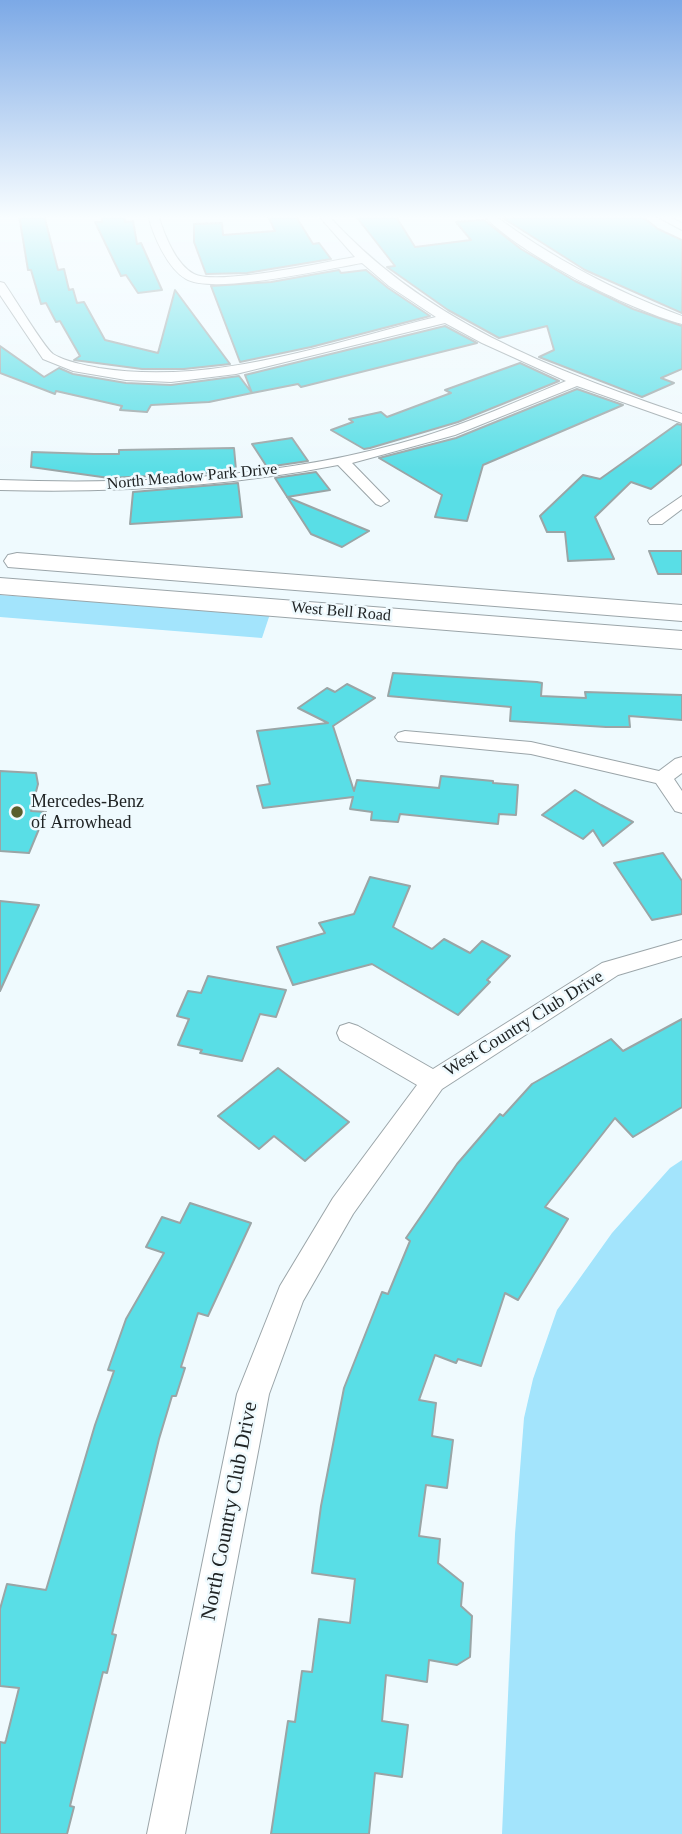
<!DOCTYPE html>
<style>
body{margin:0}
canvas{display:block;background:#effafe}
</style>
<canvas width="682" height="1834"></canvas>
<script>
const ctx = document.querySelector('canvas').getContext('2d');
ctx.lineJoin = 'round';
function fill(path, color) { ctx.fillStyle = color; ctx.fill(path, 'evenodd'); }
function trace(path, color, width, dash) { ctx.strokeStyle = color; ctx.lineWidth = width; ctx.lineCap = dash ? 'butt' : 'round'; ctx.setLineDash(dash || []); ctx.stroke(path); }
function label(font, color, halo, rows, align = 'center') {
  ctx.font = font + ' Georgia,serif'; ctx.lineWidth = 5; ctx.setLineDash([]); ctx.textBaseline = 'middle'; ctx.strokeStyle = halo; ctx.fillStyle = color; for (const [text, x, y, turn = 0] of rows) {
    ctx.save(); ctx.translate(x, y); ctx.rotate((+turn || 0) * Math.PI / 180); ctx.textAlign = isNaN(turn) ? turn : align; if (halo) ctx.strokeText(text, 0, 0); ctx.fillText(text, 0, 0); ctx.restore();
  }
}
fill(new Path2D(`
 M0 595 270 614 262 638 0 617Z
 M682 1160V1834H502L515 1534 524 1418 533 1379 557 1310 612 1233 670 1168Z`), '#a3e4fc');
const building = new Path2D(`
 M19 215H44L58 270 64 269 69 290 73 289 77 303 84 302 105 340 158 353 175 290 230 364 184 369H142L74 360 80 356 60 321 56 322 46 303 41 304 31 270H28Z
 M124 215 125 222 133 221 137 244 141 243 162 290 138 293 126 275 121 276 95 222H102V216Z
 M295 215 313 244 319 243 331 259 247 273 206 274 194 242V224L222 223 223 235 275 231 268 216Z
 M355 215H395L415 247 471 240 456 222 484 220 521 249 575 281 633 309 682 326V369L661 378 674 383 642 397 539 357 554 350 547 326 499 338 448 310 387 267 395 266Z
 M541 215H640L658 229 682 240V313L585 270 503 218Z
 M339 270 341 273 366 270 388 288 430 316 311 347 240 362 211 286 271 282Z
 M445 326 477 343 301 387 298 384 252 393 245 375Z
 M0 346 44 377 59 368 73 374 126 383 171 385 239 376 252 393 209 402 151 405 147 412 120 410 122 406 56 391 55 394 0 373Z
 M520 363 559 381 458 422 370 448 364 449 331 430 353 422 349 419 381 412 387 417 451 393 445 390Z
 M577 389 623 405 483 465 467 521 435 517 442 495 379 458 456 438Z
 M677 424 682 425V464L651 489 631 482 595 517 614 559 568 561 565 532H547L540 516 583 475 600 479Z
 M292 438 308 461 267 467 252 444Z
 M234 448 236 470 212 473 109 478 31 467 32 452 94 454H119V450Z
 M316 472 330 490 287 497 369 531 342 547 311 534 275 478Z
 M238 483 242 517 130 524 133 492Z
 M649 551H682V574H658Z
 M393 673 537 682 542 683 541 696 586 698 585 692 682 695V720L629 716 630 727H606L510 721 511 707 388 696Z
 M347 684 375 698 333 726 354 791 357 780 439 788 441 776 493 781V783L518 785 516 815 499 814 498 824 400 814 398 822 371 820 372 812 350 809 353 797 263 808 257 786 270 784 257 731 328 723 298 708 327 688 335 692Z
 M0 771 36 773 38 784 31 811 46 812 29 853 0 851Z
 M575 790 601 805 633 822 603 846 593 830 583 839 542 815Z
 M663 853 682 881V914L652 920 614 863Z
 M370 877 410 886 393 927 432 949 444 939 470 953 482 941 510 956 487 980 490 982 458 1015 372 964 293 985 277 947 325 933 319 923 354 914Z
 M0 901 39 905 0 991Z
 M208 976 286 990 276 1017 260 1014 242 1061 200 1053 202 1050 178 1045 189 1019 177 1016 188 991 201 993Z
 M682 1019V1107L633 1137 615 1118 545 1207 568 1219 518 1300 505 1293 481 1366 458 1359 456 1363 435 1355 419 1400 436 1403 432 1436 453 1440 447 1488 426 1485 419 1536 440 1539 438 1563 463 1583 461 1606 472 1616 470 1657 457 1665 429 1660 427 1682 386 1675 382 1721 408 1725 402 1777 375 1773 369 1834H271L288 1721 295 1722 302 1671 312 1672 319 1619 350 1623 355 1579 312 1573 321 1506 344 1388 382 1292 388 1294 410 1241 406 1238 457 1164 500 1114 503 1116 532 1084 611 1039 623 1051Z
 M278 1068 349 1122 305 1161 274 1136 259 1149 218 1116Z
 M190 1203 251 1223 208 1316 198 1313 181 1367 185 1368 176 1396H172L159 1439 112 1634 116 1635 107 1673 103 1672 70 1806 74 1807 67 1834H0V1742L5 1743 6 1740 19 1688 0 1686V1609L7 1584 46 1590 95 1425 114 1371 108 1370 126 1319 164 1253 146 1247 162 1217 180 1223Z`);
fill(building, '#59dee6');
trace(building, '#9aa5a6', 2);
const minor = new Path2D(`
 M148 215H158C164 233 175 264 194 274 217 286 325 262 355 257L318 215H328C422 320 552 370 682 414V423L577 386 455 435 352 463 389 501 381 506 376 504 338 465C226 487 114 493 0 490V480C140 485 286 478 422 437 471 422 518 401 566 381L482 343 445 323 236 374 171 382 126 380 73 371 43 359 0 295V282L4 283C14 297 43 346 53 354 66 362 85 365 99 368 212 386 327 344 436 317L389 286 362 263C327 269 213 295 186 279 167 268 153 235 148 215Z
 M483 215H494C552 258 614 291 682 316V324C628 309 521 255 483 215Z
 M654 215H666L682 223V230Z
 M682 496V509L662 524H650L648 521 650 518Z
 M405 731 531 742 659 771 675 759 682 757V773L674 779 682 791V813L675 811 656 783 531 754 398 741 395 737 398 733Z
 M682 940V956L618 975 442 1089 353 1214 303 1301 269 1394 185 1834H147L237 1394 280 1286 333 1198 417 1085 340 1040 337 1033 340 1026 349 1023 358 1026 433 1069 602 963Z`);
const primary = new Path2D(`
 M17 553 682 605V621L8 567 4 561 8 555Z
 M0 578 682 631V649L0 594Z`);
trace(minor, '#9ba5a9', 2);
trace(primary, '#9ba5a9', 2);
fill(minor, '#fff');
fill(primary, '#fff');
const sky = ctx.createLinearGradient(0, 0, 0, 471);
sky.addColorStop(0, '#7ca9e6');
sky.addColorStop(0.46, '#f8fdff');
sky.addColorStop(1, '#f8fdff00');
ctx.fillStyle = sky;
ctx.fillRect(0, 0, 682, 471);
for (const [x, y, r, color] of [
 [17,812,7,"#595e2c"]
]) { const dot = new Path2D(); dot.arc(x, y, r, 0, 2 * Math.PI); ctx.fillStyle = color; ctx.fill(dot); trace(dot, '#effafe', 2.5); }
label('16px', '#202425', '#effafe', [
 ["North Meadow Park Drive",192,477,-5],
 ["West Bell Road",341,612,5]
]);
label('18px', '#202425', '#effafe', [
 ["Mercedes-Benz",31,802],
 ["of Arrowhead",31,823]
], 'left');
label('18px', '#202425', '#effafe', [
 ["West Country Club Drive",524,1024,-32]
]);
label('21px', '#202425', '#effafe', [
 ["North Country Club Drive",230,1511,-79]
]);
</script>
